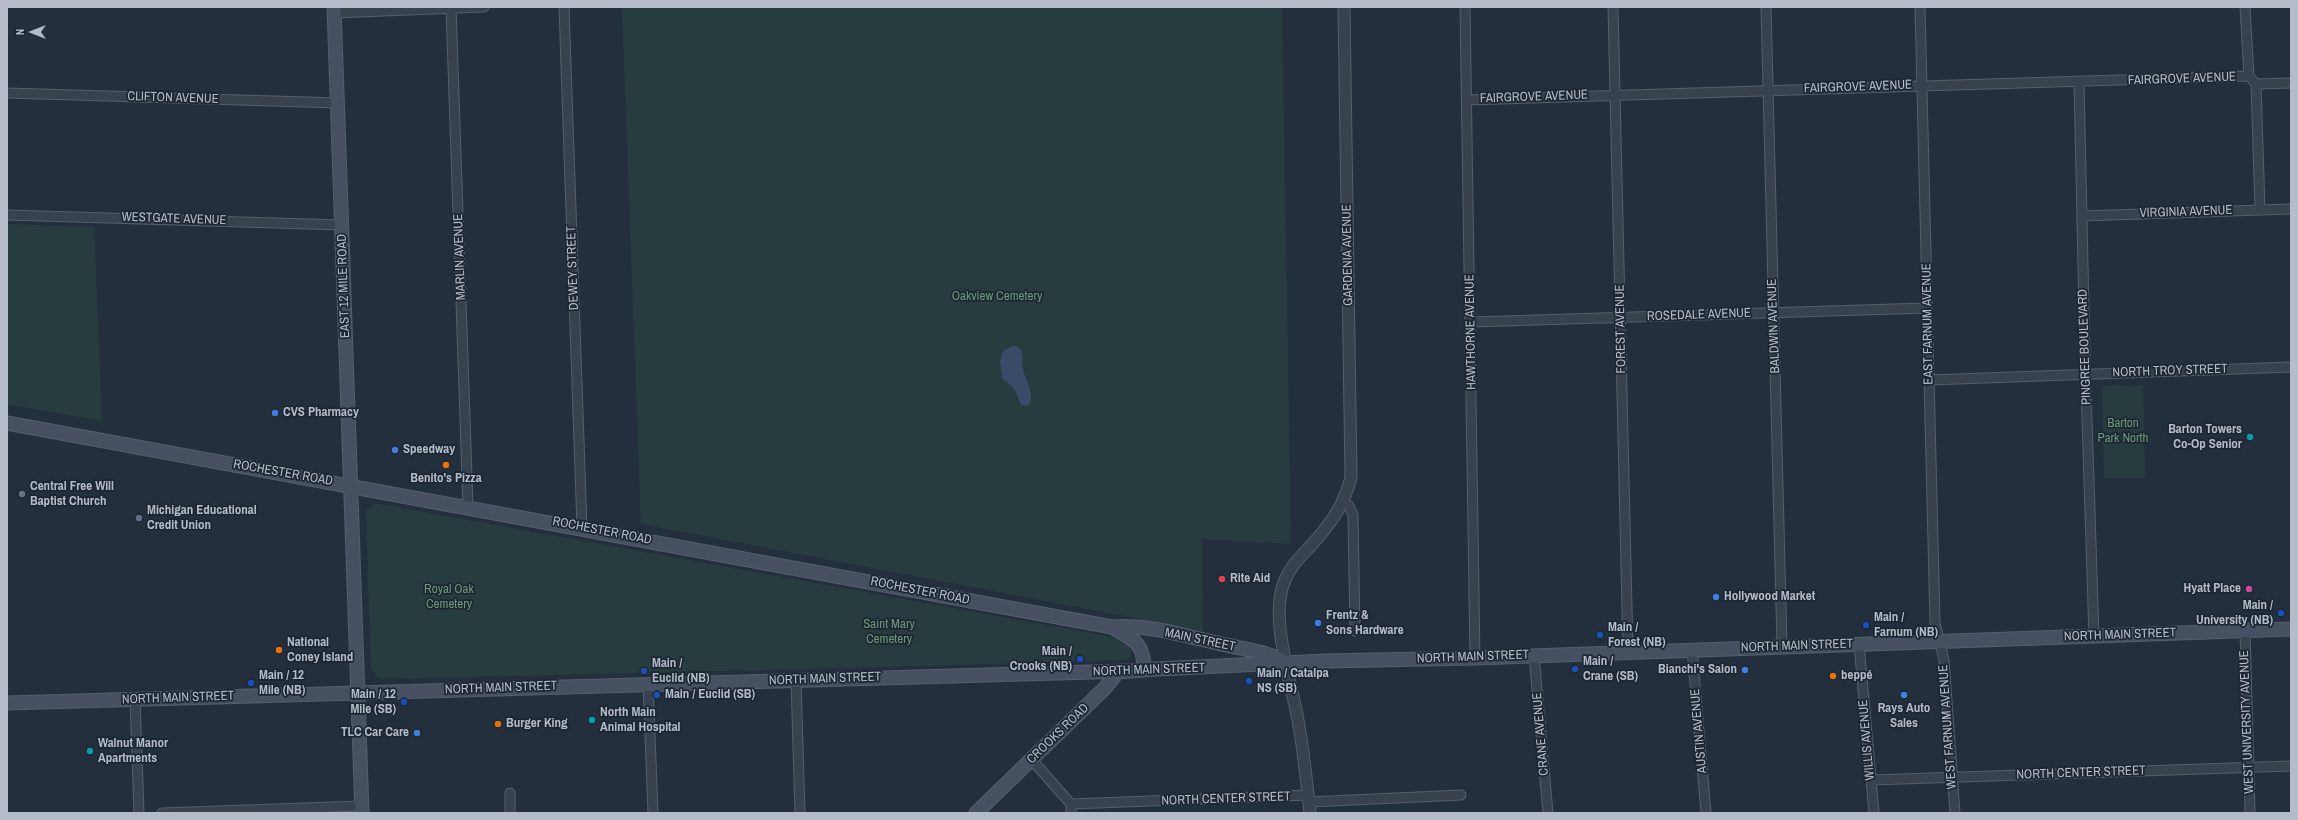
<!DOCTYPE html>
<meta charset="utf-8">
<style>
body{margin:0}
#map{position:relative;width:2298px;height:820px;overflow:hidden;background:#242f3e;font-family:"Archivo Narrow",sans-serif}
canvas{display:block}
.frame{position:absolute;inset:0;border:8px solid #b4bcc9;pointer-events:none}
.north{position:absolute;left:12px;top:12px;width:40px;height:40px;-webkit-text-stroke:3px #1d2633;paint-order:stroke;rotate:270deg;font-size:11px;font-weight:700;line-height:16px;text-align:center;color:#b4bcc9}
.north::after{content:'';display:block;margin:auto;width:14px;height:18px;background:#b4bcc9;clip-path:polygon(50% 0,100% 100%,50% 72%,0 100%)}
</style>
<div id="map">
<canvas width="2298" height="820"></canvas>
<div class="frame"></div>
<div class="north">N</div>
</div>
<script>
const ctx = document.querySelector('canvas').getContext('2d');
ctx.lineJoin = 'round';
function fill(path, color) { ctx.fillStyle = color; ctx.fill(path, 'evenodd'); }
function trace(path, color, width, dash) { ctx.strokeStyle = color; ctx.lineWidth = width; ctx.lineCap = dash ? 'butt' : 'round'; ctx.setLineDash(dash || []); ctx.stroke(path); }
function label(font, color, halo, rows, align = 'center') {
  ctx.font = font + ' "Archivo Narrow",sans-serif'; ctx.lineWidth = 3.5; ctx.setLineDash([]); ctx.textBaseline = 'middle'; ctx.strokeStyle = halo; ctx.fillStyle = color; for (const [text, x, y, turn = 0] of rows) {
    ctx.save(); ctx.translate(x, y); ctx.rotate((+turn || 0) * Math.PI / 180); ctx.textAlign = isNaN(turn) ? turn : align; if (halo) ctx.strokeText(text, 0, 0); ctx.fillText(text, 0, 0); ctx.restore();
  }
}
fill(new Path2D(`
 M622 7H1282L1291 544 1202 539 1203 631 641 524Z
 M7 224 94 227 102 421 7 404Z
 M2143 385 2145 478H2104L2102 386Z
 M375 503 1113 637 1131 645V657L1127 660 851 668 380 679 371 669 366 512Z`), '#263c3f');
fill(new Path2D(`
 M1012 346 1019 347C1025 354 1021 361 1023 370 1026 381 1036 396 1028 406L1021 405 1015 390 1002 378 1000 361 1003 351Z`), '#394c67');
const minor = new Path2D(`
 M451 7 468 507
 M564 7 582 528
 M1465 7 1475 658
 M1613 7 1628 651
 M1766 7 1782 646
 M1920 7 1935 623 1944 660 1955 813
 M2245 7 2249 76 2256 84 2260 210
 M334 13 484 7
 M2079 82 2085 357 2094 636
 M2256 84 2291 83
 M7 93 339 103
 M1467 100 2249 76
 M7 215 342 225
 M2082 216 2291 209
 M1471 322 1927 308
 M1929 380 2291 367
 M1344 502 1349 506 1353 515 1355 631
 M2245 631 2250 813
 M1859 644 1874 813
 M1692 649 1706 813
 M1534 655 1548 813
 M796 680 800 813
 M648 684 653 813
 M135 699 139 813
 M1032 760 1071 804V813
 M1871 780 2291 766
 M510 793V813
 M1309 802 1461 795
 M1071 804 1308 795
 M162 813 362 806`);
const tertiary = new Path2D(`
 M1310 813C1307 784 1304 755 1299 726 1293 686 1268 617 1285 580 1292 563 1303 555 1314 542 1332 522 1345 503 1351 477L1344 7`);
const secondary = new Path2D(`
 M334 7 362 813
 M7 423 1112 627C1134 640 1144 642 1144 670L1118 672
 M1112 627C1148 624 1186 636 1221 644 1244 649 1265 651 1285 662
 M1136 670 1326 661 1475 658 2291 629
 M7 703 1127 671
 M976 813 1105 688 1118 672 1124 671`);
trace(minor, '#565f6c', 11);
trace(tertiary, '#565f6c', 13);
trace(secondary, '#565f6c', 15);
trace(minor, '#38414e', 9);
trace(tertiary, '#38414e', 11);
trace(secondary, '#465061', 13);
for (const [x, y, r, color] of [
 [275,413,4,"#3f7fe0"],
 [2250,437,4,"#0f9aa8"],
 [395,450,4,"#3f7fe0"],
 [446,465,4,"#e8710a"],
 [22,494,4,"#6b7280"],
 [139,518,4,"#5c6f8a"],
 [1222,579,4,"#e0444e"],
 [2249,589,4,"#d1479c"],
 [1716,597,4,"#3f7fe0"],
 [2281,613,4,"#1a4fb4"],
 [1318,623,4,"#3f7fe0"],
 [1866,625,4,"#1a4fb4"],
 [1600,635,4,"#1a4fb4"],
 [279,650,4,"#e8710a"],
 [1080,659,4,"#1a4fb4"],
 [1575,669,4,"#1a4fb4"],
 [1745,670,4,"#3f7fe0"],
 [644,671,4,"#1a4fb4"],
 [1833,676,4,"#e8710a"],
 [1249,681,4,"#1a4fb4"],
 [251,683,4,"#1a4fb4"],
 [657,695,4,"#1a4fb4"],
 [1904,695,4,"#3f7fe0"],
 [404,702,4,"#1a4fb4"],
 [592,720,4,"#0f9aa8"],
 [498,724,4,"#e8710a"],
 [417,733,4,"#3f7fe0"],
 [90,751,4,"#0f9aa8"]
]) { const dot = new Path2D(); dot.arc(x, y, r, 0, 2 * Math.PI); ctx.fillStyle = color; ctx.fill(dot); trace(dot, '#1d2633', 1.5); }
label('13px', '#b4bcc9', '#1d2633', [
 ["FAIRGROVE AVENUE",2182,79,-2],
 ["FAIRGROVE AVENUE",1858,87,-2],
 ["FAIRGROVE AVENUE",1534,97,-2],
 ["CLIFTON AVENUE",173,98,2],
 ["VIRGINIA AVENUE",2186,212,-2],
 ["WESTGATE AVENUE",174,219,2],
 ["GARDENIA AVENUE",1348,255,-91],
 ["MARLIN AVENUE",460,257,-92],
 ["DEWEY STREET",573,268,-92],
 ["EAST 12 MILE ROAD",344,286,-92],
 ["ROSEDALE AVENUE",1699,315,-2],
 ["EAST FARNUM AVENUE",1928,324,-91],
 ["BALDWIN AVENUE",1774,326,-92],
 ["FOREST AVENUE",1621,329,-91],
 ["HAWTHORNE AVENUE",1471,332,-91],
 ["PINGREE BOULEVARD",2085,347,-92],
 ["NORTH TROY STREET",2170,371,-2],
 ["ROCHESTER ROAD",283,473,10],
 ["ROCHESTER ROAD",602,531,11],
 ["ROCHESTER ROAD",920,591,11],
 ["NORTH MAIN STREET",2120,635,-2],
 ["MAIN STREET",1200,640,12],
 ["NORTH MAIN STREET",1797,646,-2],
 ["NORTH MAIN STREET",1473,657,-2],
 ["NORTH MAIN STREET",1149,670,-2],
 ["NORTH MAIN STREET",825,679,-2],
 ["NORTH MAIN STREET",501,688,-2],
 ["NORTH MAIN STREET",178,698,-2],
 ["WEST UNIVERSITY AVENUE",2247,722,-92],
 ["WEST FARNUM AVENUE",1948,727,-94],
 ["AUSTIN AVENUE",1699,731,-95],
 ["CROOKS ROAD",1058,734,-44],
 ["CRANE AVENUE",1541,734,-95],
 ["WILLIS AVENUE",1867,740,-95],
 ["NORTH CENTER STREET",2081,773,-2],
 ["NORTH CENTER STREET",1226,799,-2]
]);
label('13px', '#6b9a76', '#1d2633', [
 ["Oakview Cemetery",997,297],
 ["Barton",2123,424],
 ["Park North",2123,439],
 ["Royal Oak",449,590],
 ["Cemetery",449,605],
 ["Saint Mary",889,625],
 ["Cemetery",889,640]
]);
label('bold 13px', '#b4bcc9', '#1d2633', [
 ["CVS Pharmacy",283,413],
 ["Barton Towers",2242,430,"right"],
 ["Co-Op Senior",2242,445,"right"],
 ["Speedway",403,450],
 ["Benito's Pizza",446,479,"center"],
 ["Central Free Will",30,487],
 ["Baptist Church",30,502],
 ["Michigan Educational",147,511],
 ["Credit Union",147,526],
 ["Rite Aid",1230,579],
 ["Hyatt Place",2241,589,"right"],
 ["Hollywood Market",1724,597],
 ["Main /",2273,606,"right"],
 ["University (NB)",2273,621,"right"],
 ["Frentz &",1326,616],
 ["Sons Hardware",1326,631],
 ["Main /",1874,618],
 ["Farnum (NB)",1874,633],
 ["Main /",1608,628],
 ["Forest (NB)",1608,643],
 ["National",287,643],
 ["Coney Island",287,658],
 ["Main /",1072,652,"right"],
 ["Crooks (NB)",1072,667,"right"],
 ["Main /",1583,662],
 ["Crane (SB)",1583,677],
 ["Main /",652,664],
 ["Euclid (NB)",652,679],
 ["Bianchi's Salon",1737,670,"right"],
 ["Main / Catalpa",1257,674],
 ["NS (SB)",1257,689],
 ["Main / 12",259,676],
 ["Mile (NB)",259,691],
 ["beppé",1841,676],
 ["Main / 12",396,695,"right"],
 ["Mile (SB)",396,710,"right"],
 ["Main / Euclid (SB)",665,695],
 ["Rays Auto",1904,709,"center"],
 ["Sales",1904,724,"center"],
 ["North Main",600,713],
 ["Animal Hospital",600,728],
 ["Burger King",506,724],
 ["TLC Car Care",409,733,"right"],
 ["Walnut Manor",98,744],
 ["Apartments",98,759]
], 'left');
</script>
